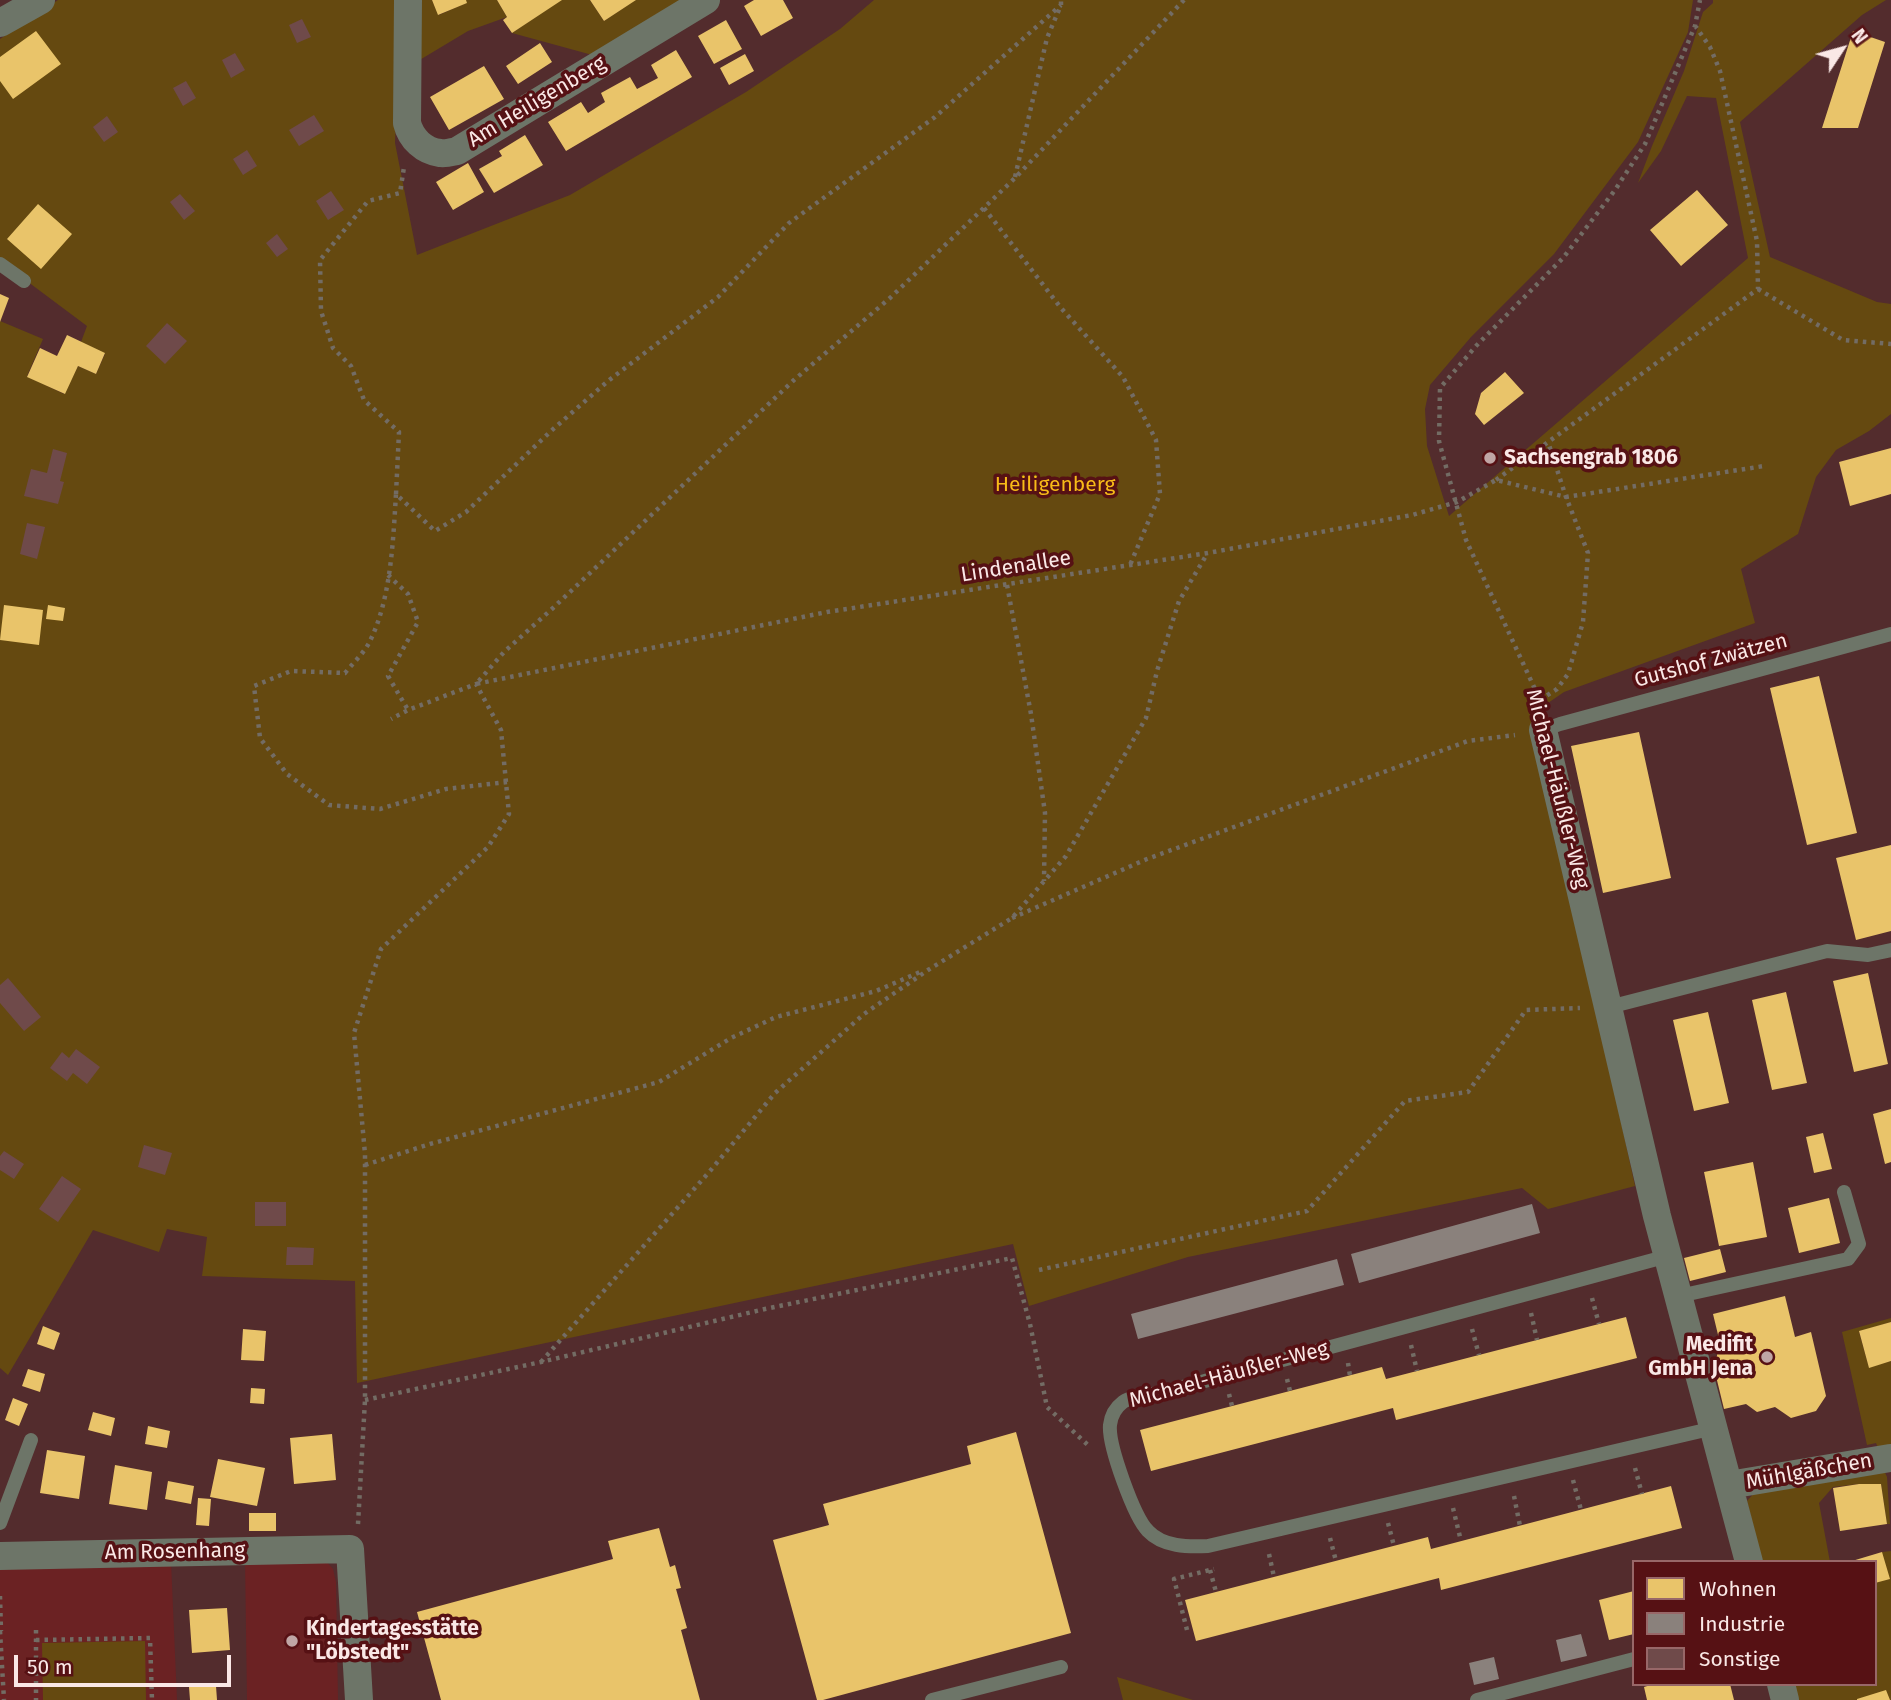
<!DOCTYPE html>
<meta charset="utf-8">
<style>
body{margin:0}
#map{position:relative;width:1891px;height:1700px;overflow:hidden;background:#532c2d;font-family:"Fira Sans",sans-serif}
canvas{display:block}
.legend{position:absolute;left:1632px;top:1560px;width:245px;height:126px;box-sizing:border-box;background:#561114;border:2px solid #986768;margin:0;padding:9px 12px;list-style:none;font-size:21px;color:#fae8e6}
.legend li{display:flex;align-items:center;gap:14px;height:35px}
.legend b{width:35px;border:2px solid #986768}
.north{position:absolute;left:1807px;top:14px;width:70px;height:70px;-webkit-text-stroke:5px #561114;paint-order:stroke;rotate:54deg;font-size:19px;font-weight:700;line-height:28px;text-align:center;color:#fae8e6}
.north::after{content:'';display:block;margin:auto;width:24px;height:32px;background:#fae8e6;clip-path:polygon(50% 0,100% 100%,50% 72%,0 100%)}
.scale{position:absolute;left:14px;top:1655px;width:217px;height:32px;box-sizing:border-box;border:4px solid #fae8e6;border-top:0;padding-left:9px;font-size:21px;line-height:24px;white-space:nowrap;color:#fae8e6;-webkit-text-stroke:5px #561114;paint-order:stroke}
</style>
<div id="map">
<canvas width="1891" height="1700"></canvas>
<ul class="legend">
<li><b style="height:19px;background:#e9c46a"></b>Wohnen</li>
<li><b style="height:19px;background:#8a817c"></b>Industrie</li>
<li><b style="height:19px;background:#6f4a4a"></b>Sonstige</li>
</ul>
<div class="north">N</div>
<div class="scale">50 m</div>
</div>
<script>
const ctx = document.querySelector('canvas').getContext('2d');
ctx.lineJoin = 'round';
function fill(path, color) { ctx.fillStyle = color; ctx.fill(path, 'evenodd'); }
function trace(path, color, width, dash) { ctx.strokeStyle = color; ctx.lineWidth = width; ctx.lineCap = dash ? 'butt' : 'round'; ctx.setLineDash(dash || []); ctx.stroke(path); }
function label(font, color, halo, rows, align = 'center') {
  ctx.font = font + ' "Fira Sans",sans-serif'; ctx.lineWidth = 7; ctx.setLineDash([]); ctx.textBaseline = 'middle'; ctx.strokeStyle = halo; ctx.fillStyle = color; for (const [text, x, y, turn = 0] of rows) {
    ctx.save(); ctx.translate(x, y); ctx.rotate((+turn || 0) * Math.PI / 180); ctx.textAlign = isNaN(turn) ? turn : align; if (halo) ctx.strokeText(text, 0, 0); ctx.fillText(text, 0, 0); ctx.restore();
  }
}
fill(new Path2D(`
 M245 1558 326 1561 333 1569 336 1582 338 1700H247Z
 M171 1562 177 1700H0V1569Z`), '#6b2223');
fill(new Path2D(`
 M58 0H400L395 143 417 255 570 195 746 92 840 29 874 0H1693L1688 32 1638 142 1554 254 1471 337 1430 385 1425 409 1427 446 1449 516 1748 258 1716 98 1687 96 1661 151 1638 183 1652 146 1684 71 1703 12 1713 3V0H1886L1862 15 1740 122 1770 257 1877 302 1891 304V414L1869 431 1836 450 1816 477 1798 534 1741 569 1755 623 1564 692 1532 714 1635 1186 1548 1209 1522 1188 1188 1257 1029 1306 1013 1244 357 1383 355 1281 202 1276 207 1237 167 1229 159 1252 93 1230 8 1375 0 1368V321L43 339 27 376 64 394 78 366 96 374 105 354 81 342 87 326 0 261V39Z
 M416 0H432L439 15 466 3V0H497L507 17 468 31 413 64Z
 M560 0H590L604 21 635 0H691L596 56 512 33Z
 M1891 1318V1322L1859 1332 1869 1367 1891 1361V1445L1879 1450 1876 1443 1867 1445 1842 1332Z
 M1883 1468 1887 1477 1890 1524H1887L1881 1484H1859L1833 1487 1819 1503 1830 1562H1762L1747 1501 1755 1492Z
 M1891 1551V1700H1798L1794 1684H1875V1583L1882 1552Z
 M145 1641 146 1700H43L42 1643Z
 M1117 1677 1193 1700H1123Z`), '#654910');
fill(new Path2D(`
 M432 0H466L467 3 438 15Z
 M497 0H562L512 33 503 20 507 17Z
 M590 0H636L604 21Z
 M754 0H783L793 18 761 36 744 6Z
 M726 20 742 49 714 64 698 36Z
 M36 31 61 64 13 99 0 81V57Z
 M1853 31 1885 42 1858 128H1822Z
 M540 43 552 62 518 84 506 66Z
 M676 50 692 77 566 151 548 122 581 102 588 113 605 102 601 93 630 77 637 89 658 78 651 65Z
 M745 54 754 71 729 85 720 68Z
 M484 66 504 99 449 130 430 97Z
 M525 135 543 165 494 193 479 169 502 156 499 151Z
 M468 163 484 192 453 210 436 182Z
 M1697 190 1728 225 1681 266 1650 230Z
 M38 204 72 234 41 269 7 239Z
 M0 294 9 298 0 322Z
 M67 335 105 353 96 374 78 366 65 394 27 377 40 348 57 356Z
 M1505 372 1524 393 1484 425 1475 414 1481 393Z
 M1891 448V494L1850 506 1839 462Z
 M4 605 43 610 39 645 0 640Z
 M48 605 65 608 63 621 46 619Z
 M1819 676 1857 833 1807 845 1770 688Z
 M1639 732 1671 878 1603 893 1571 746Z
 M1891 845V931L1856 940 1836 858Z
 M1868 973 1888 1064 1854 1072 1833 981Z
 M1786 992 1807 1083 1772 1090 1752 1000Z
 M1708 1012 1729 1103 1694 1111 1673 1020Z
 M1891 1109V1162L1885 1164 1873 1114Z
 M1823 1133 1832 1169 1814 1173 1806 1137Z
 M1753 1162 1767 1237 1719 1246 1704 1172Z
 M1829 1198 1840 1243 1799 1253 1788 1208Z
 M1720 1249 1726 1272 1690 1281 1684 1258Z
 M1785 1296 1795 1337 1811 1332 1826 1396 1816 1411 1791 1418 1775 1407 1757 1412 1746 1404 1724 1409 1714 1368 1720 1343 1713 1314Z
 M1626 1317 1637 1358 1396 1420 1393 1408 1151 1471 1140 1430 1382 1367 1386 1379Z
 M1891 1322V1361L1869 1368 1859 1331Z
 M43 1326 60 1333 54 1350 37 1344Z
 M243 1329 266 1331 264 1361 241 1360Z
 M28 1369 45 1374 40 1392 22 1386Z
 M251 1388 265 1389 264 1404 250 1403Z
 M13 1398 28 1404 19 1426 5 1420Z
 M93 1412 115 1418 111 1436 88 1430Z
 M148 1426 170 1431 167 1448 145 1444Z
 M1016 1432 1071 1633 823 1700H817L773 1540 829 1525 823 1504 971 1464 967 1446Z
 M332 1434 336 1480 294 1484 290 1438Z
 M47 1450 85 1456 79 1499 40 1493Z
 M218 1459 265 1468 257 1506 210 1497Z
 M115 1465 152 1472 147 1510 109 1504Z
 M168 1481 194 1486 191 1504 165 1499Z
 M1859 1484H1881L1887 1524 1840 1531 1833 1488Z
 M1671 1486 1682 1528 1441 1590 1439 1578 1196 1641 1185 1600 1428 1537 1431 1549Z
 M198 1498 211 1499 209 1526 196 1525Z
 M249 1513H276V1531H249Z
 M659 1528 670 1567 675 1565 681 1588 676 1589 687 1628 681 1630 700 1700H441L417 1612 613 1559 608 1541Z
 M1882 1552 1890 1579 1875 1583V1562L1852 1561Z
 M1634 1591V1634L1609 1640 1599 1600Z
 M227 1608 230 1650 192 1653 189 1610Z
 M1654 1684H1730L1734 1700H1647L1644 1687Z
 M216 1686 217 1700H190L189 1687Z
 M1886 1690 1890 1700H1857V1699Z`), '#e9c46a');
fill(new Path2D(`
 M1532 1204 1540 1233 1359 1283 1351 1254Z
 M1337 1259 1344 1285 1138 1339 1131 1314Z
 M1581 1634 1587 1656 1561 1662 1556 1640Z
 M1494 1657 1499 1679 1474 1685 1469 1663Z`), '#8a817c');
fill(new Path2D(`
 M302 19 311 37 297 43 289 25Z
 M235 53 245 70 231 78 222 60Z
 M186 81 196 98 183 106 173 88Z
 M314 115 324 131 299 146 289 130Z
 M107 116 118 132 104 142 93 127Z
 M247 150 257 166 243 175 233 159Z
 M331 191 344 210 328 220 316 201Z
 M180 194 195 211 184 220 170 202Z
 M277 234 288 249 277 257 266 243Z
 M167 323 187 341 165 364 146 346Z
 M53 449 67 453 60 481 64 482 58 504 24 496 31 469 47 473Z
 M27 523 45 527 37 559 20 554Z
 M8 978 41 1017 24 1031 0 1003V985Z
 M76 1049 100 1067 87 1084 73 1073 67 1081 50 1068 62 1052 69 1058Z
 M144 1145 172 1153 165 1175 138 1167Z
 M4 1151 24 1164 14 1179 0 1170V1156Z
 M62 1176 81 1189 58 1222 39 1209Z
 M255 1202H286V1226H255Z
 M287 1247 314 1248 313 1265H286Z`), '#6f4a4a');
trace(new Path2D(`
 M1184 0 1015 178 890 298 794 380 553 608 504 652 476 684 827 612 1208 553 1412 515 1457 502 1496 480 1566 497 1764 466
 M1015 177 1047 38 1061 5V0
 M984 208 1061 308 1123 377 1156 440 1160 494 1130 565
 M1758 289 1843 340 1891 344
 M1496 480 1758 289 1757 241 1720 71 1710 47 1696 27
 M396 494 399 432 364 400 351 366 333 348 321 311 320 260 368 201 400 193 404 167
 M388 575 408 594 418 622 388 676 408 710
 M1007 585 1031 714 1045 813 1044 881
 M1540 700 1557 689 1568 674 1583 622 1588 553 1566 497 1548 442
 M1541 704 1540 700 1466 540 1439 441 1440 388 1476 346 1563 258 1615 190 1645 144 1695 26 1700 0
 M507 782 446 789 380 809 329 805 287 774 260 738 254 686 291 671 345 673C353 663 363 654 369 643 391 600 393 542 396 494L435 531 466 512 551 431 608 381 718 297 789 223 935 117 1061 5
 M1012 918 1147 859 1468 741 1515 735
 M365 1165 430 1144 659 1082 731 1038 776 1017 876 991 920 972
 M1039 1270 1307 1211 1405 1101 1468 1092 1526 1010 1580 1008
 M1592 1298 1599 1324
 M1531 1313 1537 1340
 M1472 1329 1479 1355
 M1411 1345 1417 1371
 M541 1362 710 1171 775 1093 864 1014 928 970 1012 918 1066 856 1146 718 1157 671 1179 601 1207 554
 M1348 1363 1350 1376
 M1287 1379 1290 1391
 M1229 1394 1232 1406
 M365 1400 541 1362 765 1309 1012 1258 1030 1324 1047 1407 1090 1447
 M1635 1468 1642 1494
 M1573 1480 1581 1510
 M1514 1496 1520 1526
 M1453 1508 1461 1541
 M1388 1523 1394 1546
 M358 1524 365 1400V1154L354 1033 381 949 488 847 509 814 501 730 476 684 408 710 391 719
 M1330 1538 1336 1561
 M1269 1554 1274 1577
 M1210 1570 1216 1592
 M0 1596 1 1631
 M36 1630V1700
 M1187 1630 1174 1579 1214 1569
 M0 1631 4 1700
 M36 1640 150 1638 152 1700`), '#736c64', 4.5, [3.5, 5]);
trace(new Path2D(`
 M0 264 24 281
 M1543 730 1560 724 1891 634
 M1609 1007 1827 951 1868 955 1891 950
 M1668 1256 1164 1392C1153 1394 1131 1396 1123 1402 1115 1408 1111 1416 1110 1425 1108 1445 1134 1517 1148 1531 1163 1547 1188 1547 1208 1546L1714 1428
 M1679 1296 1848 1259 1859 1244 1844 1192
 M0 1523 31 1440
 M932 1700 1061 1667
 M1477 1700 1634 1659`), '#6d7568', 14);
trace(new Path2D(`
 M408 0 407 123C411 139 424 151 440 153 445 154 452 152 457 151L706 0
 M0 23 41 0
 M1543 730 1657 1216 1749 1562
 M1729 1485 1890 1458
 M0 1556 350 1549 359 1700
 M1781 1684 1785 1700`), '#6d7568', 28);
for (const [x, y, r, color] of [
 [1490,458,7,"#c0a6a5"],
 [1767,1357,7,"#c0a6a5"],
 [292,1641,7,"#c0a6a5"]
]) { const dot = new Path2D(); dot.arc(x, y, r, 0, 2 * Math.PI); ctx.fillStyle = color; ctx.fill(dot); trace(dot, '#561114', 2.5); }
label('21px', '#fae8e6', '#561114', [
 ["Am Heiligenberg",537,102,-31],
 ["Lindenallee",1016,567,-9],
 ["Gutshof Zwätzen",1711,661,-15],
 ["Michael-Häußler-Weg",1557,789,76],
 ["Michael-Häußler-Weg",1229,1375,-15],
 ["Mühlgäßchen",1809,1472,-10],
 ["Am Rosenhang",175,1552,-1]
]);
label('bold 21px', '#fae8e6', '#561114', [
 ["Sachsengrab 1806",1504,458],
 ["Medifit",1753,1345,"right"],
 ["GmbH Jena",1753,1369,"right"],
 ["Kindertagesstätte",306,1629],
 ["\"Löbstedt\"",306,1653]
], 'left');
label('21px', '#f8bb18', '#561114', [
 ["Heiligenberg",1055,485]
]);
</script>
